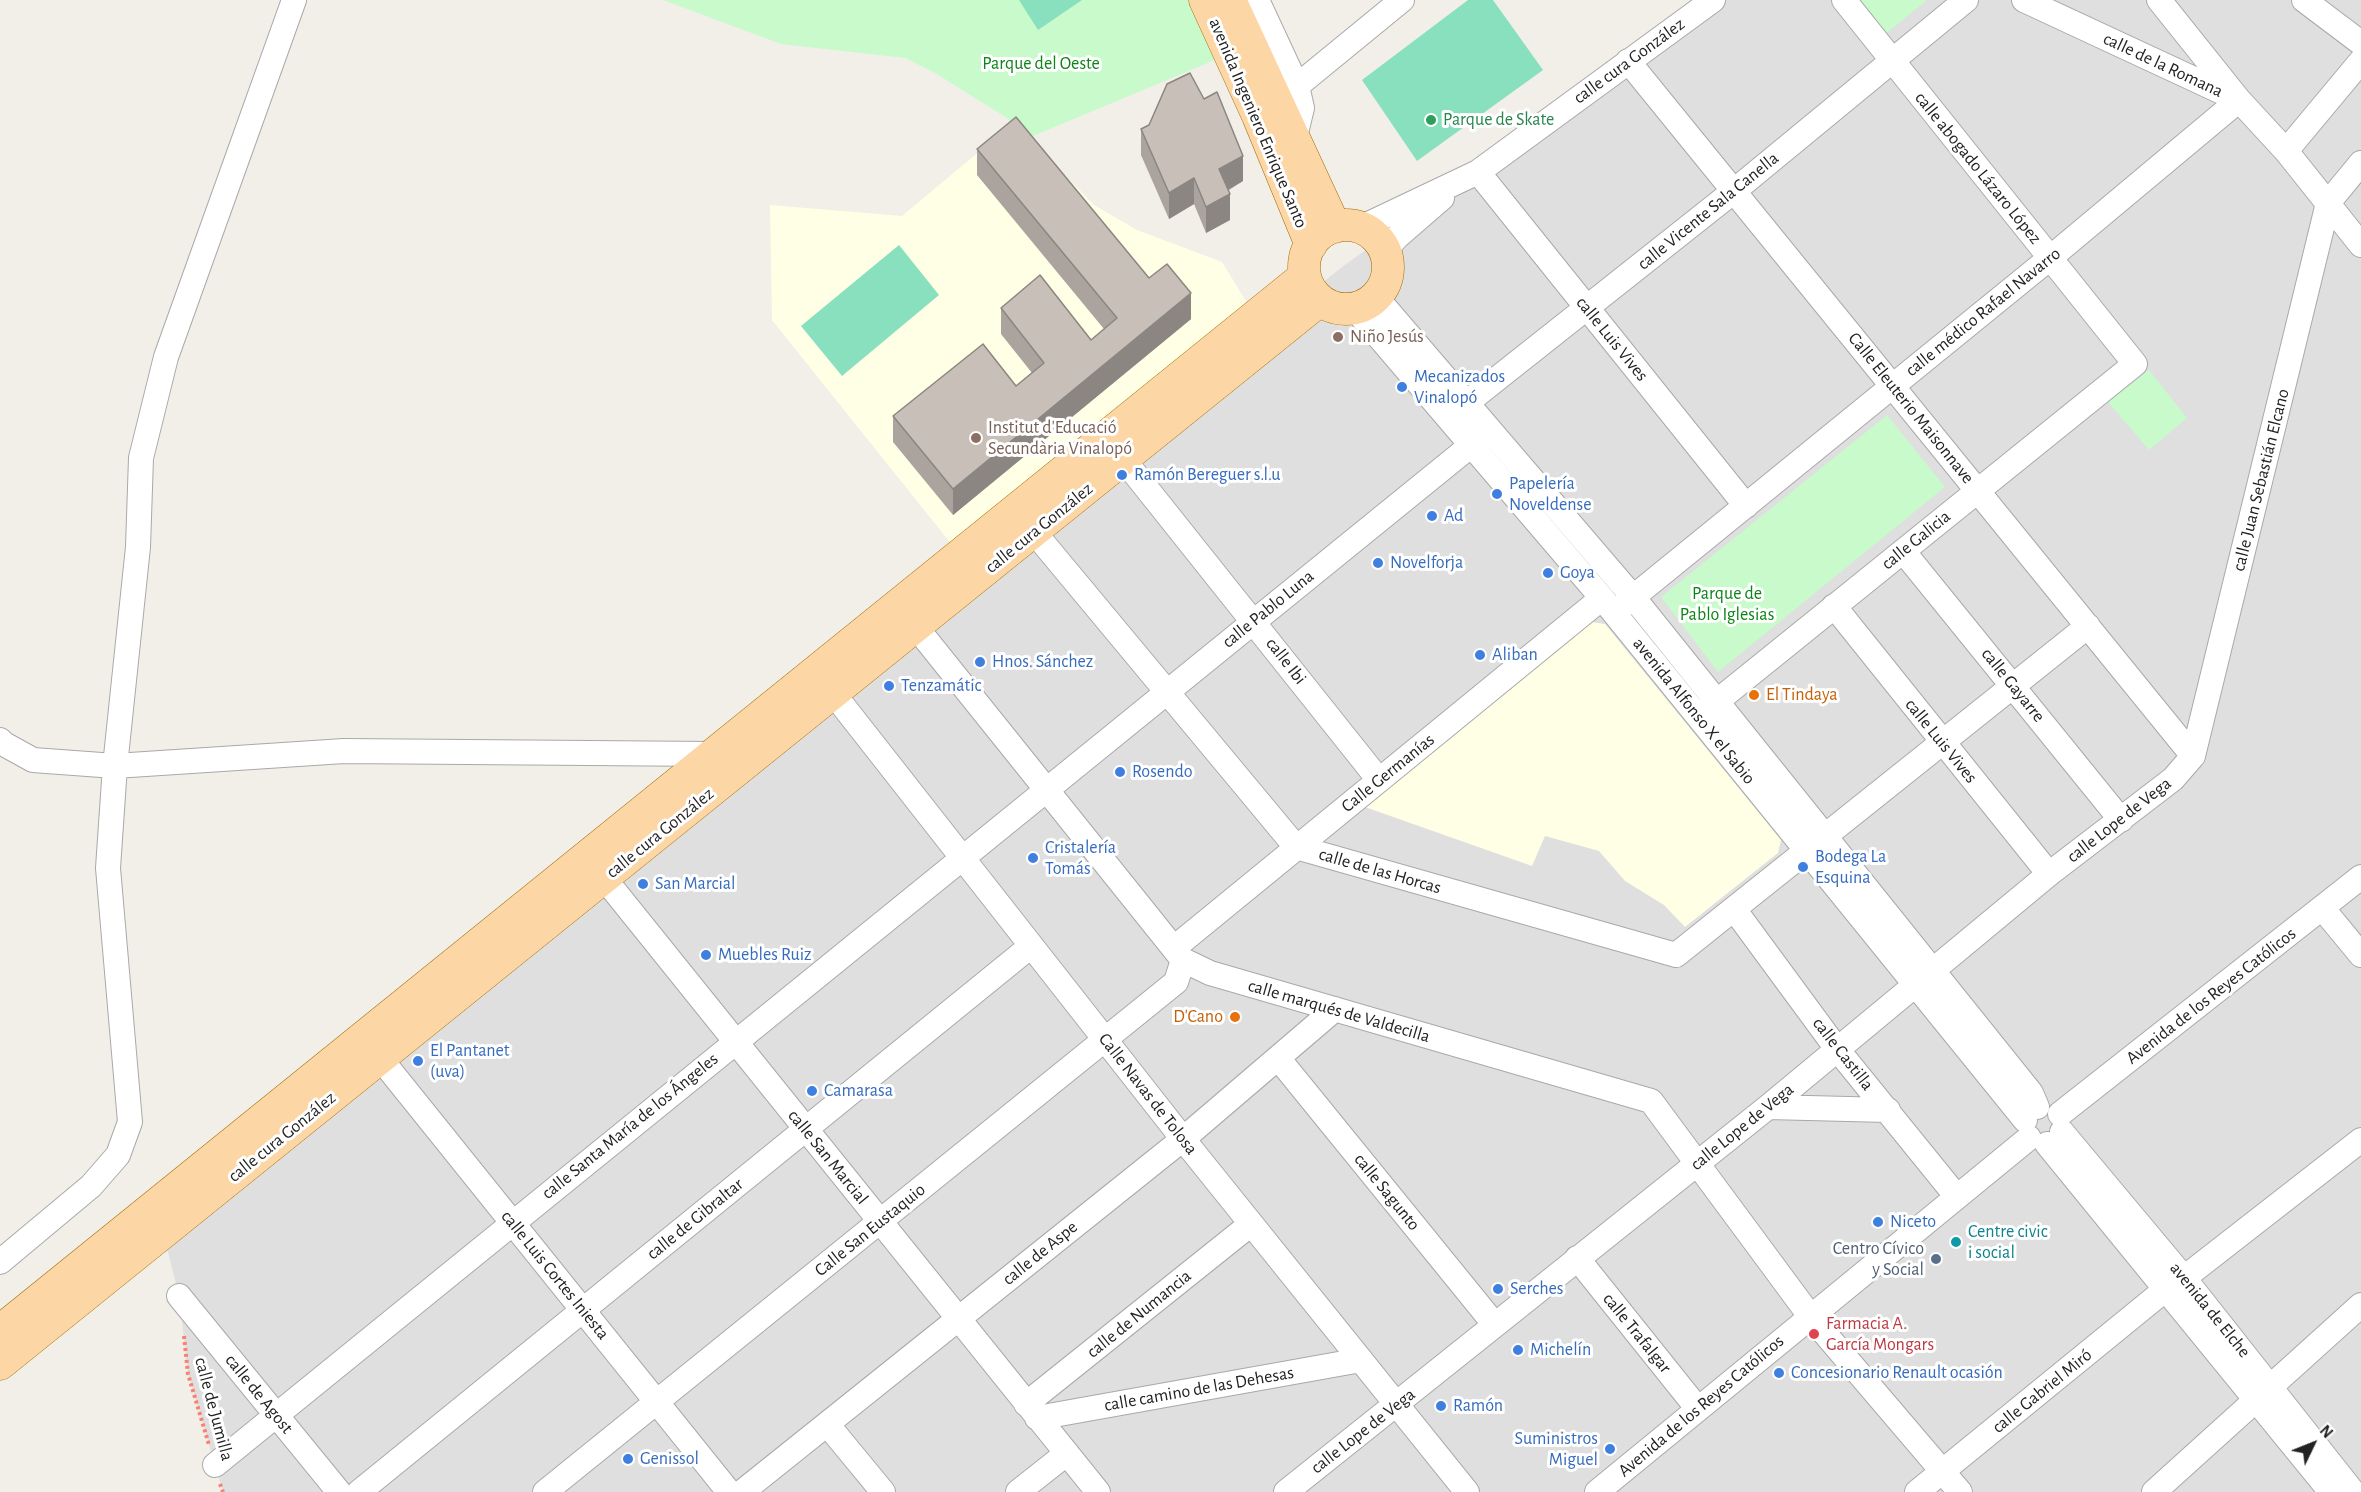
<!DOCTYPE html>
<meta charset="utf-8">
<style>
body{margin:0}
#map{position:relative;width:2361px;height:1492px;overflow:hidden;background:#f2efe9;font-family:"Alegreya Sans",sans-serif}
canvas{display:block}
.north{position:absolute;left:2283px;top:1414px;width:60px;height:60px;-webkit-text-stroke:4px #fff;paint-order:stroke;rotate:47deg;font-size:16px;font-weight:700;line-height:24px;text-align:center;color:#222}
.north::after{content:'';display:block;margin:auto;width:21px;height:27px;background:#222;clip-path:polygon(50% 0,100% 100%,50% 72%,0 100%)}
</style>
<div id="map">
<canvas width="2361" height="1492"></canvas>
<div class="north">N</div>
</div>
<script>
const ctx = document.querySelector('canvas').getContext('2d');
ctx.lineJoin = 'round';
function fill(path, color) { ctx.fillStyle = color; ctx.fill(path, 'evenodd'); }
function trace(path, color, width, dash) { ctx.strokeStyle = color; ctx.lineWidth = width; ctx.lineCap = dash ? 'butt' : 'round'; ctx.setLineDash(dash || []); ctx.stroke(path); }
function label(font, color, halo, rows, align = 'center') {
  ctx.font = font + ' "Alegreya Sans",sans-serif'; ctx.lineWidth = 6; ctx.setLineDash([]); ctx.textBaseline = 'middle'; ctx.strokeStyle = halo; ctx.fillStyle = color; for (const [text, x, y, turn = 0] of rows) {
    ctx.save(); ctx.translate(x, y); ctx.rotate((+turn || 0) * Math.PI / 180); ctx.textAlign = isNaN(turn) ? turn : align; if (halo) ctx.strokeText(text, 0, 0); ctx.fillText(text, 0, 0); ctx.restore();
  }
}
fill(new Path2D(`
 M1713 0H2361V1492H223L188 1374 179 1296 159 1216 1342 267Z`), '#e0dfdf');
fill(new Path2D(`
 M1005 130 1059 169 1094 205 1137 230 1222 262 1249 306 953 546 772 320 770 205 902 216Z
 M1591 622 1605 624 1781 840 1778 853 1685 927 1664 905 1625 881 1599 851 1545 836 1532 866 1365 807Z`), '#ffffe5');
fill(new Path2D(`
 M663 0H1191L1217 59 1026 139 1007 118 935 73 905 58 781 44Z
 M1857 0H1927L1883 36Z
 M2149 370 2187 418 2149 450 2108 402Z
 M1887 415 1945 487 1718 672 1661 597Z`), '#c8facc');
fill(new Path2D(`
 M1019 0H1082L1038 30Z
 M1468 0H1493L1543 70 1417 161 1362 80Z
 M899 245 939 295 842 376 801 326Z`), '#88e0be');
const minor = new Path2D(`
 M1257 0 1297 86 1302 108 1294 141
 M2024 0 2239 100 2286 151 2361 245
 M2304 0 2361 43
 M1628 61 2193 756
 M1297 86 1402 0
 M2286 151 2361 61
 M1478 172 1746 506
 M1360 228 1478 172 1713 0
 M1384 251 1397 237 1442 198
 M1376 297 1633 597 2031 1093 2037 1107
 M1355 309 1602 598 2025 1120
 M1455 412 1734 191 1966 0
 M1124 460 1379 780
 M1034 532 1296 847 1676 955 2088 626
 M1903 551 2121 820
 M1834 606 2049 874
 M1621 607 2050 258 2239 100 2159 0
 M916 627 1183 960 1210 973 1651 1101 1810 1316 1960 1492
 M833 693 1183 1139 1467 1492
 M1705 711 2135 364 1844 0
 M0 740 4 744 33 760 115 766 344 751 712 754
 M604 878 1098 1492
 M1734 909 1837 1049 1957 1197
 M2323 909 2361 955
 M1174 948 1602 598
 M380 1058 729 1492
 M1278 1058 1495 1325
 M1768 1107 1888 1110
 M2060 1114 2361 877
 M2062 1132 2184 1278 2353 1492
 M2047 1144 2331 1492
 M1577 1258 1698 1409
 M0 1262 91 1186 118 1155 130 1122 108 868 115 766 138 547 141 458 166 357 294 0
 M2184 1278 2361 1140
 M179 1296 339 1492
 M1026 1404 1251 1224
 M1037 1418 1361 1360
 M827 1424 883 1492
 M215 1465 1490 430
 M359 1492 1031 946
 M545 1492 1176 982 1183 960
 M742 1492 1183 1139 1335 1009
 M1018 1492 1066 1454
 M1286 1492 1768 1107 2049 874 2173 779 2193 756 2328 203 2361 163
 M1597 1492 2029 1138
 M1917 1492 2166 1289
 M2154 1492 2361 1305`);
const major = new Path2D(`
 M1205 0 1258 116 1311 245
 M1230 0 1335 227
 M1304 267a42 42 0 1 1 84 0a42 42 0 1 1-84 0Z
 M0 1331 1305 276
 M0 1364 1320 300`);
trace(minor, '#a9a9a9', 26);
trace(major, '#a06b00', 33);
trace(new Path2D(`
 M184 1336 188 1374 209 1445
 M220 1484 223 1492`), '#fa8072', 4, [3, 3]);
trace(minor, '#fff', 24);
trace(major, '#fcd6a4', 32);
fill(new Path2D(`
 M1141 129 1243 181 1229 190 1230 220 1206 233 1194 204 1169 219 1141 155Z
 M977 149 1149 278 1191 319 953 515 893 442V416L1016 386 1032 373 1001 334V308L1091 340 1104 329 977 175Z`), '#aba49e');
fill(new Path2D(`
 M1243 156V181L1219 195V169Z
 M1194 178V204L1169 219V193Z
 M1230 194V220L1206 233V207Z
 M1191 293V319L953 515V489Z`), '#8b8681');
const building = new Path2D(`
 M1190 73 1204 99 1217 92 1243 156 1219 169 1230 194 1206 207 1194 178 1169 193 1141 129 1149 125 1167 84Z
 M1016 117 1149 278 1167 264 1191 293 953 489 893 416 983 344 1016 386 1044 363 1001 308 1040 275 1091 340 1117 318 977 149Z`);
fill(building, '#c7bfb8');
trace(building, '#8b8681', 1.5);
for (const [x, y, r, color] of [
 [1431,120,6,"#2e9e5b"],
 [1338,337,6,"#8d6e63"],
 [1402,387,6,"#3f7fe0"],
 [976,438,6,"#8d6e63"],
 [1122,475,6,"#3f7fe0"],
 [1497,494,6,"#3f7fe0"],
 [1432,516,6,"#3f7fe0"],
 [1378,563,6,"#3f7fe0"],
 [1548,573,6,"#3f7fe0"],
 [1480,655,6,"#3f7fe0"],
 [980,662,6,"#3f7fe0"],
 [889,686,6,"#3f7fe0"],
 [1754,695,6,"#e8710a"],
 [1120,772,6,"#3f7fe0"],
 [1033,858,6,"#3f7fe0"],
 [1803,867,6,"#3f7fe0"],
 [643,884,6,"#3f7fe0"],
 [706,955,6,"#3f7fe0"],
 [1235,1017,6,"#e8710a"],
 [418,1061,6,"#3f7fe0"],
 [812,1091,6,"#3f7fe0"],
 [1878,1222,6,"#3f7fe0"],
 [1956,1242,6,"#0f9aa8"],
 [1936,1259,6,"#5c6f8a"],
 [1498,1289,6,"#3f7fe0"],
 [1814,1334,6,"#e0444e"],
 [1518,1350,6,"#3f7fe0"],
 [1779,1373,6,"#3f7fe0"],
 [1441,1406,6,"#3f7fe0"],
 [1610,1449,6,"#3f7fe0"],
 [628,1459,6,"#3f7fe0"]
]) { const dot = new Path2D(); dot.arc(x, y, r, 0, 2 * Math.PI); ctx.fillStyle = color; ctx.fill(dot); trace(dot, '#fff', 2); }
label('18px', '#222', '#fff', [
 ["calle cura González",1629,61,-36],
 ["calle de la Romana",2163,65,25],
 ["avenida Ingeniero Enrique Santo",1258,123,67],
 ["calle abogado Lázaro López",1978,168,51],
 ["calle Vicente Sala Canella",1708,211,-39],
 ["calle médico Rafael Navarro",1983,312,-39],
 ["calle Luis Vives",1612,339,51],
 ["Calle Eleuterio Maisonnave",1911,408,51],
 ["calle Juan Sebastián Elcano",2261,480,-76],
 ["calle cura González",1039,528,-39],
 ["calle Galicia",1916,540,-39],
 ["calle Pablo Luna",1268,609,-39],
 ["calle Ibi",1286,661,52],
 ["calle Gayarre",2013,685,51],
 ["avenida Alfonso X el Sabio",1694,711,51],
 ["calle Luis Vives",1941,741,51],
 ["Calle Germanías",1388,773,-39],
 ["calle Lope de Vega",2119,820,-38],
 ["calle cura González",660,833,-39],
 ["calle de las Horcas",1380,871,16],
 ["Avenida de los Reyes Católicos",2211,996,-38],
 ["calle marqués de Valdecilla",1339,1011,16],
 ["calle Castilla",1843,1054,52],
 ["Calle Navas de Tolosa",1148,1094,52],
 ["calle Santa María de los Ángeles",630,1126,-39],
 ["calle Lope de Vega",1742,1127,-39],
 ["calle cura González",282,1137,-39],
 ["calle San Marcial",828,1157,51],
 ["calle Sagunto",1387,1192,51],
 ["calle de Gibraltar",695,1219,-39],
 ["Calle San Eustaquio",870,1230,-39],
 ["calle de Aspe",1040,1253,-39],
 ["calle Luis Cortes Iniesta",555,1275,51],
 ["avenida de Elche",2210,1310,51],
 ["calle de Numancia",1139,1314,-39],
 ["calle Trafalgar",1637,1333,51],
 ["calle camino de las Dehesas",1199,1389,-10],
 ["calle Gabriel Miró",2042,1391,-39],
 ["calle de Agost",259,1394,51],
 ["Avenida de los Reyes Católicos",1701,1406,-40],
 ["calle de Jumilla",214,1409,75],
 ["calle Lope de Vega",1363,1431,-38]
]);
label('18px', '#0c8416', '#fff', [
 ["Parque del Oeste",1041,64],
 ["Parque de",1727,594],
 ["Pablo Iglesias",1727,615]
]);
label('18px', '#27864d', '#fff', [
 ["Parque de Skate",1443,120]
], 'left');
label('18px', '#785e54', '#fff', [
 ["Niño Jesús",1350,337],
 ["Institut d'Educació",988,428],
 ["Secundària Vinalopó",988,449]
], 'left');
label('18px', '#366cbe', '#fff', [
 ["Mecanizados",1414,377],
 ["Vinalopó",1414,398],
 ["Ramón Bereguer s.l.u",1134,475],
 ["Papelería",1509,484],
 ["Noveldense",1509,505],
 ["Ad",1444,516],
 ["Novelforja",1390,563],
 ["Goya",1560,573],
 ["Aliban",1492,655],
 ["Hnos. Sánchez",992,662],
 ["Tenzamátic",901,686],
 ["Rosendo",1132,772],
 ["Cristalería",1045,848],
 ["Tomás",1045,869],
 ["Bodega La",1815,857],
 ["Esquina",1815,878],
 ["San Marcial",655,884],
 ["Muebles Ruiz",718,955],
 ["El Pantanet",430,1051],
 ["(uva)",430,1072],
 ["Camarasa",824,1091],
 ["Niceto",1890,1222],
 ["Serches",1510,1289],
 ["Michelín",1530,1350],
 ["Concesionario Renault ocasión",1791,1373],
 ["Ramón",1453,1406],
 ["Suministros",1598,1439,"right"],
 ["Miguel",1598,1460,"right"],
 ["Genissol",640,1459]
], 'left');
label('18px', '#c56008', '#fff', [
 ["El Tindaya",1766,695],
 ["D'Cano",1223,1017,"right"]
], 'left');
label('18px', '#0d838f', '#fff', [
 ["Centre civic",1968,1232],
 ["i social",1968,1253]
], 'left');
label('18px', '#4e5e75', '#fff', [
 ["Centro Cívico",1924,1249],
 ["y Social",1924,1270]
], 'right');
label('18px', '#be3a42', '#fff', [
 ["Farmacia A.",1826,1324],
 ["García Mongars",1826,1345]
], 'left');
</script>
